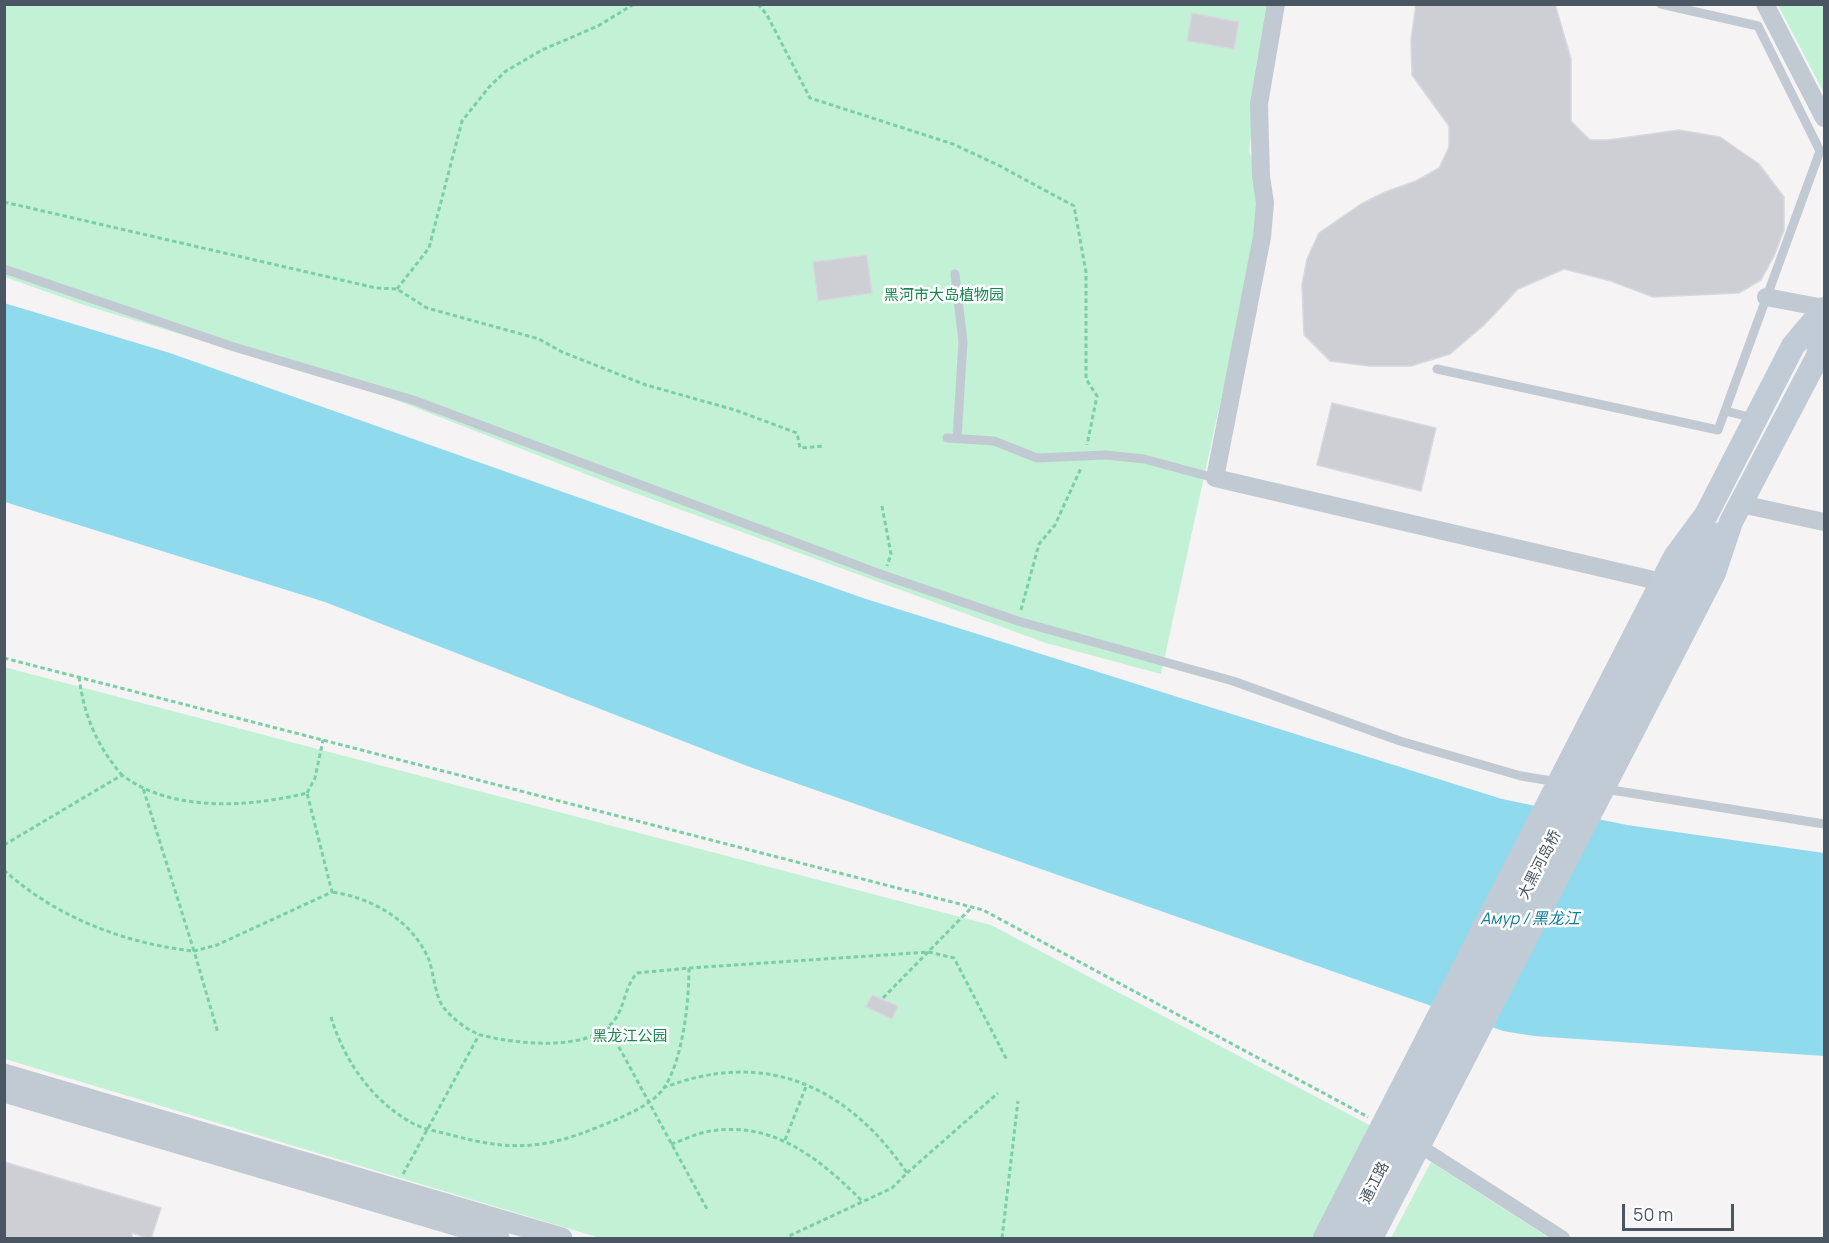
<!DOCTYPE html>
<meta charset="utf-8">
<style>
body{margin:0}
#map{position:relative;width:1829px;height:1243px;overflow:hidden;background:#f5f3f3;font-family:Manrope,sans-serif}
canvas{display:block}
.frame{position:absolute;inset:0;border:6px solid #4a5661;pointer-events:none}
.scale{position:absolute;left:1622px;top:1204px;width:112px;height:27px;box-sizing:border-box;border:3px solid #4a5661;border-top:0;padding-left:8px;font-size:18px;line-height:21px;white-space:nowrap;color:#4a5661;-webkit-text-stroke:4px #fff;paint-order:stroke}
</style>
<div id="map">
<canvas width="1829" height="1243"></canvas>
<div class="frame"></div>
<div class="scale">50 m</div>
</div>
<script>
const ctx = document.querySelector('canvas').getContext('2d');
ctx.lineJoin = 'round';
function fill(path, color) { ctx.fillStyle = color; ctx.fill(path, 'evenodd'); }
function trace(path, color, width, dash) { ctx.strokeStyle = color; ctx.lineWidth = width; ctx.lineCap = dash ? 'butt' : 'round'; ctx.setLineDash(dash || []); ctx.stroke(path); }
function label(font, color, halo, rows, align = 'center') {
  ctx.font = font + ' Manrope,"Noto Sans SC",sans-serif'; ctx.lineWidth = 5; ctx.setLineDash([]); ctx.textBaseline = 'middle'; ctx.strokeStyle = halo; ctx.fillStyle = color; for (const [text, x, y, turn = 0] of rows) {
    ctx.save(); ctx.translate(x, y); ctx.rotate((+turn || 0) * Math.PI / 180); ctx.textAlign = isNaN(turn) ? turn : align; if (halo) ctx.strokeText(text, 0, 0); ctx.fillText(text, 0, 0); ctx.restore();
  }
}
fill(new Path2D(`
 M5 5H1269L1249 151 1257 172V234L1161 674 1046 643 624 489 391 398 84 305 5 277Z
 M1778 5H1824V93Z
 M4 667 991 925 1375 1128 1318 1238H600L5 1059Z
 M1431 1162 1549 1238H1391Z`), '#c3f1d5');
fill(new Path2D(`
 M4 303 170 353 863 598 1502 799 1627 825 1824 853V1056L1534 1036 1503 1031 747 766 325 602 5 502Z`), '#90daee');
const building = new Path2D(`
 M1416 4H1555L1571 59V121L1590 140H1608L1679 130 1720 137 1759 164 1784 197V230L1774 256 1761 280 1739 293 1653 297 1611 281 1564 269 1518 289 1484 325 1450 354 1411 366H1369L1330 361 1304 335 1302 285 1307 259 1319 233 1361 204 1385 192 1416 181 1439 168 1449 147V126L1412 75 1411 40Z
 M1192 13 1239 22 1234 49 1187 41Z
 M867 255 872 293 818 301 813 262Z
 M1332 403 1436 428 1421 491 1317 465Z
 M872 995 898 1006 892 1019 866 1007Z
 M4 1162 161 1208 151 1239 132 1233V1239H4Z`);
fill(building, '#cdcfd5');
trace(building, '#d7d9de', 1.5);
trace(new Path2D(`
 M758 4 767 15 810 98 953 144 998 165 1074 206 1086 272V379L1097 396 1087 445
 M4 202 376 288 397 289 427 308 539 339 562 352 646 385 735 410 797 433 800 448 824 446
 M397 289 429 248 462 121 490 86 506 71 542 50 598 26 634 4
 M882 506 891 554 887 566
 M1021 610 1039 544 1055 525 1081 468
 M4 658 983 910 1368 1117
 M79 677C84 716 97 746 122 775
 M307 793 315 778 323 740
 M4 845 122 775C172 813 250 807 307 793L332 892 217 945 194 951 218 1033
 M4 870C55 917 126 944 194 951L143 788
 M689 968 929 952 954 958 1007 1060
 M883 998 972 907
 M331 1017C344 1060 371 1100 412 1123 425 1130 441 1132 455 1136 511 1151 545 1149 598 1127 618 1119 650 1107 664 1088 683 1059 689 1002 689 968L637 973C624 987 625 1008 613 1022 588 1052 515 1044 481 1035 468 1031 453 1019 444 1008 435 997 434 974 429 960 413 921 373 898 332 892
 M608 1027 707 1209
 M663 1088C765 1048 848 1086 907 1173L892 1188 789 1236
 M785 1140 807 1084
 M671 1144C684 1140 697 1133 711 1131 774 1121 820 1159 862 1201
 M907 1173 998 1093
 M403 1174 479 1035
 M1002 1238 1018 1101`), '#7ad0a6', 3, [4.5, 3]);
trace(new Path2D(`
 M4 269 234 347 413 400 883 575 1018 621 1233 681 1400 741 1521 776 1558 782
 M955 274 963 342 957 439
 M1437 369 1718 430 1820 151 1758 26 1661 4
 M1725 411 1754 418
 M947 438 994 441 1037 458 1106 455 1144 459 1215 478
 M1605 789 1824 824`), '#c1cad2', 9);
trace(new Path2D(`
 M1429 1152 1563 1238`), '#c1cad2', 14);
trace(new Path2D(`
 M1276 4 1259 104 1261 176 1265 203 1262 237 1215 478 1662 582
 M1765 4 1824 118
 M1766 297 1824 308
 M1741 504 1824 522`), '#c1cad2', 18);
trace(new Path2D(`
 M4 1074 562 1238
 M4 1092 499 1238`), '#c1cad2', 21);
trace(new Path2D(`
 M1325 1238 1675 557 1706 515 1793 346 1824 309
 M1348 1238 1695 566 1721 534
 M1371 1238 1714 573 1731 522 1818 356 1824 312`), '#c1cbd6', 24);
label('15px', '#17864f', '#fff', [
 ["黑河市大岛植物园",944,296],
 ["黑龙江公园",630,1037]
]);
label('15px', '#4a5661', '#fff', [
 ["大黑河岛桥",1540,865,-63],
 ["通江路",1375,1183,-63]
]);
label('italic 16px', '#0c7c9b', '#fff', [
 ["Амур / 黑龙江",1530,920]
]);
</script>
